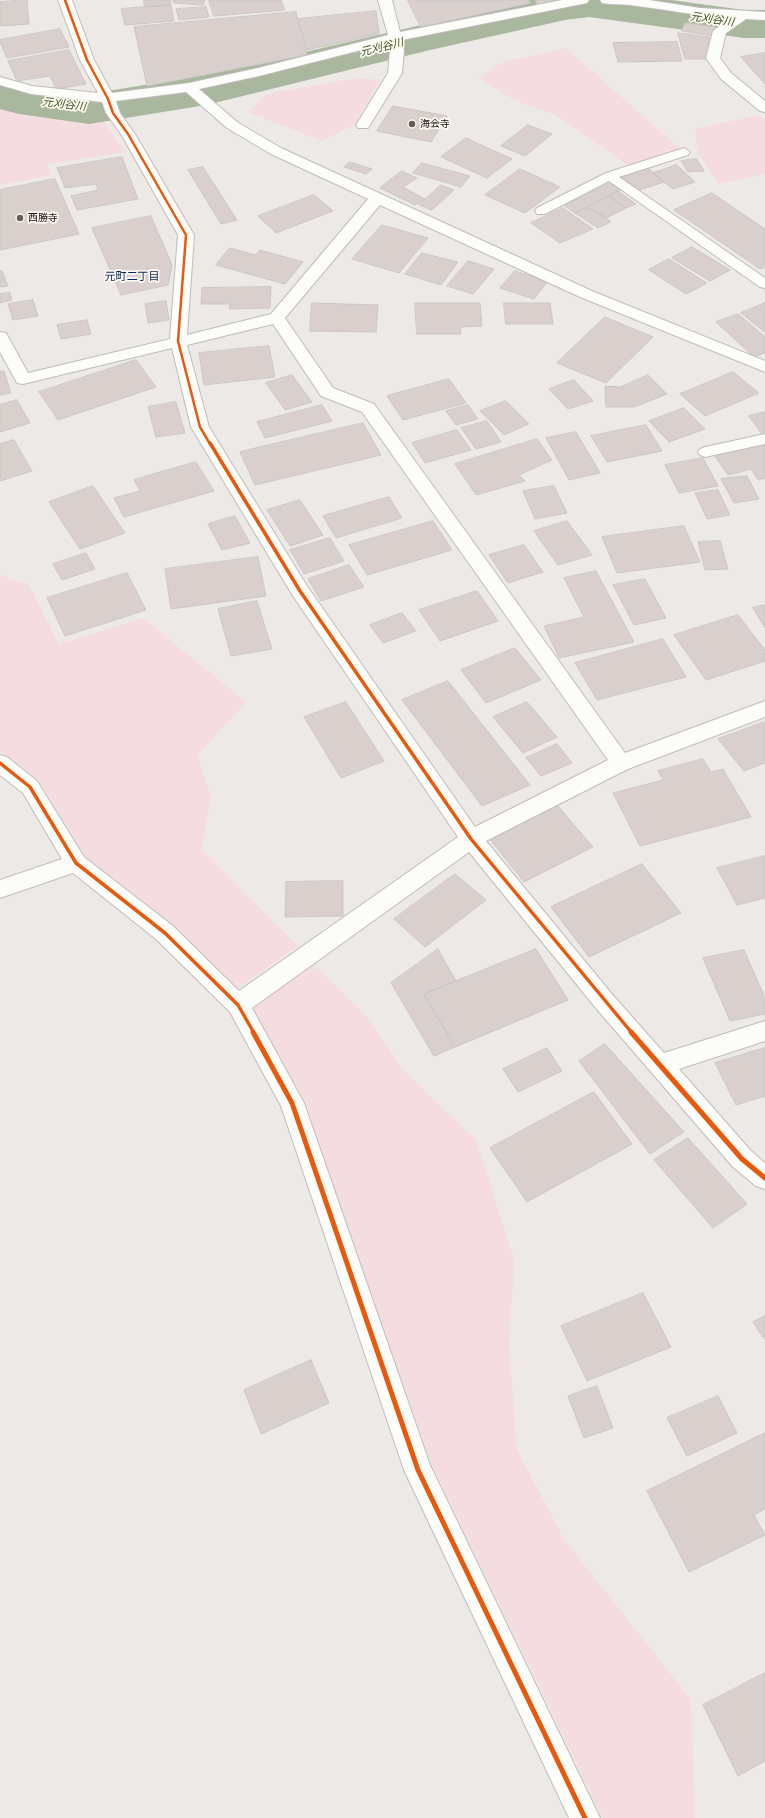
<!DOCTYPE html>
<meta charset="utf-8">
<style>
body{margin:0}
canvas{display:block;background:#ede9e6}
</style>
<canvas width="765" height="1818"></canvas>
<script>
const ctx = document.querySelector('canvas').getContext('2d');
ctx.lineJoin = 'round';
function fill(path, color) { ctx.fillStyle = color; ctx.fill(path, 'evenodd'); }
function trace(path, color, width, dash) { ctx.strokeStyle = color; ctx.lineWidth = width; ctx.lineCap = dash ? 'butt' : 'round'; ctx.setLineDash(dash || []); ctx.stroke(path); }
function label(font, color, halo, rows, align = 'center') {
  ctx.font = font + ' "Sofia Sans Condensed","Noto Sans JP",sans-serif'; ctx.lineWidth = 3.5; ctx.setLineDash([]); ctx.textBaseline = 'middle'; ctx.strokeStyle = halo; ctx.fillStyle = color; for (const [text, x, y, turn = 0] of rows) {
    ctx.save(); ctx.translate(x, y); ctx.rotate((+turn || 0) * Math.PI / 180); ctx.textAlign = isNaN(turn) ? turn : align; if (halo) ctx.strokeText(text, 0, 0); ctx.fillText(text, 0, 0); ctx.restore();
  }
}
fill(new Path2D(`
 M566 48 680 149 627 165 558 116 514 100 479 78 503 62Z
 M356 78 380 80 354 125 322 141 248 112 266 94Z
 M0 104 43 117 102 119 125 152 47 164 52 175 0 185Z
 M759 115 765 120V174L718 184 698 153 695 129Z
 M0 575 29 585 59 644 143 618 246 702 197 756 211 796 202 849 298 946 238 988 172 925 85 856 38 779 0 751Z
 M314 965 365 1015 405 1072 476 1140 514 1260 509 1347 517 1450 564 1539 691 1700 695 1818H603L431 1463 357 1255 304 1099 252 1007Z`), '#f4dce0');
fill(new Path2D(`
 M529 0H671L744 10H765V38H744L589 17 565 20 430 50 206 105 89 124 19 114 0 109V78L26 85 89 94 206 75Z`), '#a8b79d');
const building = new Path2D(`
 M27 0 29 24 0 26V2Z
 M144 0H170L171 5 145 7Z
 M173 0H205L203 5 174 3Z
 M209 0H281L285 10 214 16Z
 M408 0H528L531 3 421 27Z
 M536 0H557L537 5Z
 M171 5 174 21 125 25 121 9Z
 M206 7 209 17 179 20 176 9Z
 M376 11 379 34 307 50 298 19Z
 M296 12 307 55 147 86 134 27Z
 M685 23 716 27 714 36 682 31Z
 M60 29 69 47 7 58 0 42V40Z
 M678 33 709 37 710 59H685Z
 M677 42 682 61 618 62 613 43Z
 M69 50 86 84 56 89 50 76 17 81 8 61Z
 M765 53V84L741 57Z
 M393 106 447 116 431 142 377 131Z
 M528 125 552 134 525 156 501 146Z
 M466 138 512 159 487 178 441 157Z
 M122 157 138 199 77 210 71 196 98 190 96 184 65 188 57 168Z
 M697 159 704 171 688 172 681 161Z
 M350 162 372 169 366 174 344 167Z
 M422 163 470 176 461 187 413 173Z
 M677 165 695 182 673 189 653 173Z
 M203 167 237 220 221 224 188 170Z
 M648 168 664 182 637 191 621 177Z
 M520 169 560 187 525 213 485 195Z
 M402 171 417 178 403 187 425 199 415 205 380 188Z
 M55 179 79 234 0 250V190Z
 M610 183 621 190 575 213 565 206Z
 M441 185 454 190 432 210 419 205Z
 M618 191 636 204 626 208 608 196Z
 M712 193 765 229V267L760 269 674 210Z
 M314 195 333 211 276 233 258 216Z
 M608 196 626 208 606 218 588 207Z
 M588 207 606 218 611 222 598 228 575 213Z
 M563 208 593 229 560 243 531 223Z
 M151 216 172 265 168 285 121 295 92 228Z
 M382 225 428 238 399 273 352 259Z
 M692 247 730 270 710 281 672 258Z
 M230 248 255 255 260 250 303 262 285 284 216 265Z
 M422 253 458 262 441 285 405 274Z
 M669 259 707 283 686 294 649 270Z
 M468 261 494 269 473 294 447 286Z
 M0 271H2L8 286 0 287Z
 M515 271 548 281 534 299 500 288Z
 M271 287 270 308 229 309 230 304H201L202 288Z
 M10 293 12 300 0 303V294Z
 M33 300 38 316 13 320 8 304Z
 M166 301 169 320 148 323 145 304Z
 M312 303 378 305 376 332 310 331Z
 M415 303H480L482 326 460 327 461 334H417Z
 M504 303H550L553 324H506Z
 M765 303V332L741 313Z
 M738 314 765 337V353L754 357 716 322Z
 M605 317 653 337 606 383 557 363Z
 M87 320 91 334 61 339 57 325Z
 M269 346 275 377 204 385 199 353Z
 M136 360 156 387 58 420 39 392Z
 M0 371H4L11 393 0 395Z
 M733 372 759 393 705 416 680 394Z
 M292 375 312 402 285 410 266 383Z
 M648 375 667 394 634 407H606L605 386 620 387Z
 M449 379 466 403 403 420 387 396Z
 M574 380 593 401 568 409 549 389Z
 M17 400 30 423 0 432V405Z
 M506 401 529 424 504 435 480 411Z
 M176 402 185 433 156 437 148 407Z
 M322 405 332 421 265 438 257 422Z
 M468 405 478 419 456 425 446 411Z
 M684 408 705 429 669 442 649 421Z
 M765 412V436H763L749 416Z
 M487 421 501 442 476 449 461 428Z
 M363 423 381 455 255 485 240 452Z
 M646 425 662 451 607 462 591 436Z
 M457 430 471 450 425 463 412 443Z
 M576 432 600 473 569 480 546 438Z
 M537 439 552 460 519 475 525 481 476 495 455 464Z
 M14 440 32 471 0 481V444Z
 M765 443V478L758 480 751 469 728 475 714 455Z
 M703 458 718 486 679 493 665 465Z
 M196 462 214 491 124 517 114 498 140 491 134 480Z
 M747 476 759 499 734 503 721 479Z
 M93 486 125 533 80 549 49 502Z
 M554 486 567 513 535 519 523 491Z
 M718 490 730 515 707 519 695 493Z
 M389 497 402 518 336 538 323 516Z
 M300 500 323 535 290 546 267 510Z
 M235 516 250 543 222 550 208 524Z
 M433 521 452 550 367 575 349 545Z
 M567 521 592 555 558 565 534 531Z
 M684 526 700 562 617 573 602 537Z
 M330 538 344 561 304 574 290 550Z
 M720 541 728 569 705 570 698 542Z
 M524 545 543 572 508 583 489 555Z
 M86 553 95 569 62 580 53 564Z
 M258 557 266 596 171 609 165 569Z
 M349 565 364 587 321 601 308 579Z
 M596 571 634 642 559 658 544 626 584 617 564 578Z
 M127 573 146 610 65 636 47 598Z
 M645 579 666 618 634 625 613 585Z
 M477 591 498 621 440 641 419 610Z
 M257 601 272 649 231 656 218 609Z
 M765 605V628L753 608Z
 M402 613 416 631 383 643 370 625Z
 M738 615 765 650V661L706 680 674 635Z
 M663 639 686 677 597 700 575 663Z
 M515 648 541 680 486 703 461 670Z
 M448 681 530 785 482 806 402 700Z
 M346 702 384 761 341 778 304 717Z
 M527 702 557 737 523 753 493 717Z
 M765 722V763L744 771 718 739Z
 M557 744 572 763 541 776 526 758Z
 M703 759 711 772 723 769 751 817 640 846 613 793 663 780 658 771Z
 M557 805 593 847 524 882 489 838Z
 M765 856V898L737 905 717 868Z
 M642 864 681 913 589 957 551 907Z
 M455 874 486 900 425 947 394 919Z
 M343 881V916L285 917 286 882Z
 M438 949 456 981 424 994 455 1047 434 1056 391 983Z
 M536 949 568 1000 455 1047 424 994Z
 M744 950 765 998V1014L730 1021 703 958Z
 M605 1044 684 1132 650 1154 579 1061Z
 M547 1048 562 1071 518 1092 503 1069Z
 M765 1048V1096L736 1105 715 1063Z
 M594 1092 632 1144 527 1202 490 1148Z
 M688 1138 747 1204 713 1228 654 1160Z
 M643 1293 671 1347 587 1381 561 1326Z
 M765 1316V1340L753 1322Z
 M311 1360 329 1403 261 1434 244 1390Z
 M597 1386 613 1428 584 1438 568 1396Z
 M718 1396 737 1433 687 1456 667 1418Z
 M765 1433V1509L754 1515 765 1535 689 1572 647 1491Z
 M765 1673V1761L738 1776 703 1705Z`);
fill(building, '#d9cfcc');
trace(building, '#cbc7c6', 1);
const service = new Path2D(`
 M684 148 690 152 688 155 619 177 765 278V288L760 287 609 181 545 214H537L535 211 537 208 606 173Z
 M765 434V444L705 457 700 455 698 452 700 449 705 447Z`);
const minor = new Path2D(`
 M58 0H72L94 60 112 93 189 83 258 68 388 35 378 0H392L400 32 562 0H589L587 3 402 40 404 51 402 73 368 128H358L356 125 388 73 390 51 389 43 259 76 199 89 237 122 281 148 592 291 765 361V372L580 297 380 205 285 318 333 388 374 404 625 753 765 701V717L628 769 486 841 611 993 664 1053 765 1021V1041L679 1069 751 1151 765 1163V1189L756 1186 733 1167 595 1007 469 852 252 1008 304 1103 430 1465 600 1818H569L404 1470 281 1106 230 1012 157 940 73 873 0 898V880L62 859 23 793 0 775V755L7 757 37 781 84 857 173 926 239 991 458 837 293 596 191 427 172 348 23 384 17 383 0 352V332L6 333 28 373 170 339 178 235 121 134 106 113 102 102 31 94 0 85V77L32 86 98 93 80 60ZM186 92 227 128 271 154 368 199 271 314 187 335 194 235 135 134 120 113 116 101ZM273 324 321 396 362 412 608 760 475 827 307 586 209 427 187 345Z
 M600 0H649L700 8 765 12V20L746 19 726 33 720 58 731 73 765 101V112L760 111 721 79 706 58 713 31 730 18C696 16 664 9 630 5 621 4 612 5 602 3Z`);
trace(service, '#bfbcba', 2);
trace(minor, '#bfbcba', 2);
fill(service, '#fcfcfb');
fill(minor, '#fcfcfb');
trace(new Path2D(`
 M65 0 87 60 108 99 113 113 128 134 186 235 178 341 200 427 210 444`), '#e8590c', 2.5);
trace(new Path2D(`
 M210 443 300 591 471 839 632 1033
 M0 763 30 787 76 863 165 933 238 1005 254 1033`), '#e8590c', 3.5);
trace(new Path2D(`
 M253 1032 292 1103 418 1470 585 1818
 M631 1032 742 1159 765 1178`), '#e8590c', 5);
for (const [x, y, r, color] of [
 [412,124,4,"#605d5b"],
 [20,218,4,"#605d5b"]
]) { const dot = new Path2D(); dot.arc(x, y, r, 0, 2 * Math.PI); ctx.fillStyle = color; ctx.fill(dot); trace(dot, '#fdf7f0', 1.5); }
label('10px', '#141210', '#fdf7f0', [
 ["海会寺",420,124],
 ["西勝寺",28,218]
], 'left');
label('italic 11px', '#33541f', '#fdf7f0', [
 ["元刈谷川",712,20,8],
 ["元刈谷川",382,48,-14],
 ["元刈谷川",64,105,7]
]);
label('11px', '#02295b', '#fdf7f0', [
 ["元町二丁目",132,277]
]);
</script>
